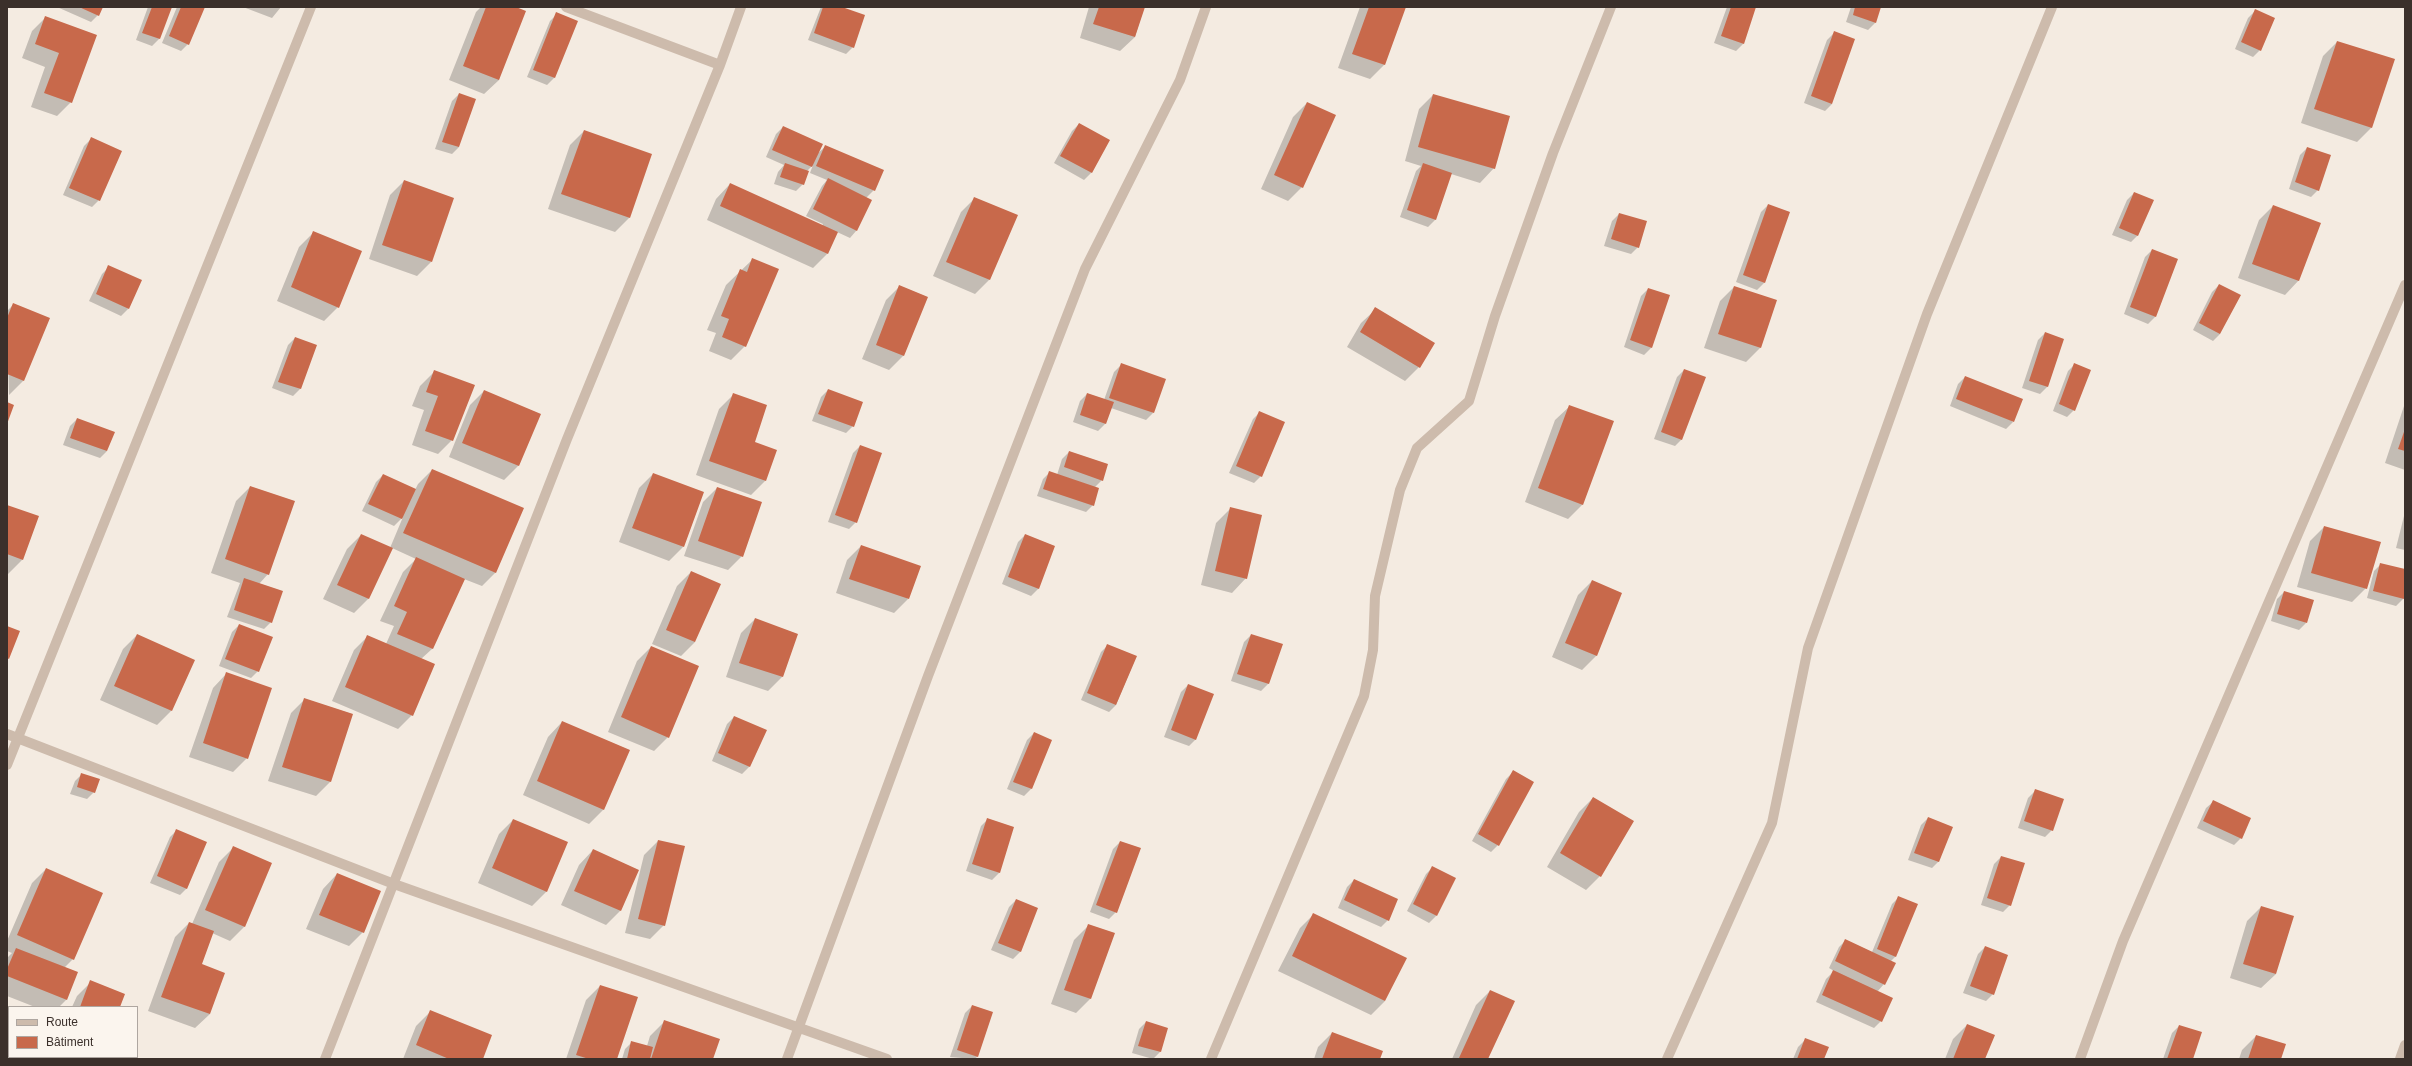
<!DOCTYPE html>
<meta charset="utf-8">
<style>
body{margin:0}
#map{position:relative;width:2412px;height:1066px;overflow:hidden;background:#f4ebe1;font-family:Helvetica,sans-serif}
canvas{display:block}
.frame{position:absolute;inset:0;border:8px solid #3b302b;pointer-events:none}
.legend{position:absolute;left:8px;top:1006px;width:130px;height:52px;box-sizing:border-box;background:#fbf5ee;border:1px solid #aea6a0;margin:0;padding:5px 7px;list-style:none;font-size:12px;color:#3b302b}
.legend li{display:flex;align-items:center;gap:8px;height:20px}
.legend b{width:20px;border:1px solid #aea6a0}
</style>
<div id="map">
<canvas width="2412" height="1066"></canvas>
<div class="frame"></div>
<ul class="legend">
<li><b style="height:5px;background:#cdbbac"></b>Route</li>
<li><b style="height:11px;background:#c8694b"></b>Bâtiment</li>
</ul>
</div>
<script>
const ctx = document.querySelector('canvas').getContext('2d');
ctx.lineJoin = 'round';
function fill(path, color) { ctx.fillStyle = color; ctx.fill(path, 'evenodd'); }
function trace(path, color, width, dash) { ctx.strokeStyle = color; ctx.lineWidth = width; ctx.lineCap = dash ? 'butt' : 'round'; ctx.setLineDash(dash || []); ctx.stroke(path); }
fill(new Path2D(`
 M57 7H102L98 15 91 22Z
 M148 7H171L159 39 152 46 136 40Z
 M177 7H204L188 44 181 51 162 43Z
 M243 7H281L272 18Z
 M481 7H513L499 80 484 94 449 80 476 12Z
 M821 7H839L853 47 846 54 808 40Z
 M1089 7H1144L1135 37 1120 51 1080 38Z
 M1360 7H1404L1384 65 1370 79 1338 68Z
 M1727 7H1755L1743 44 1736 51 1714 43Z
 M1851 7H1880L1875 23 1868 30 1846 22Z
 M2255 11 2260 50 2253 57 2235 49 2248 18Z
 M557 14 577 22 554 78 547 85 527 77 550 21Z
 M46 17 95 35 71 102 57 116 31 107 45 67 22 58 32 31Z
 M1834 33 1832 104 1825 111 1804 103 1827 40Z
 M2337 42 2393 60 2371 128 2357 142 2301 123 2323 56Z
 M459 94V147L452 154 435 149 452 101Z
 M1433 95 1494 168 1480 183 1451 174 1435 220 1428 227 1400 217 1416 171 1421 166 1405 161 1419 109Z
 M1307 103 1302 187 1288 201 1261 189 1293 117Z
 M1079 124 1108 140 1091 173 1084 180 1054 163 1072 131Z
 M783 127 817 154 826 146 874 190 866 198 871 200 856 231 850 238 837 232 827 254 813 268 707 220 716 199 730 184 822 226 823 224 806 216 822 186 827 180 810 173 813 165 807 171 803 184 796 191 774 184 778 172 784 165 766 157 776 134Z
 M584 131 651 155 629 218 615 232 548 209 570 145Z
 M91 139 99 200 92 207 63 195 84 146Z
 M2307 148 2318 190 2311 197 2289 189 2300 155Z
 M404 181 431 262 417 276 369 259 390 195Z
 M2134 193 2138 235 2131 242 2112 235 2127 200Z
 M975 198 1016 215 989 280 975 294 933 276 961 212Z
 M1768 205 1789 212 1764 283 1757 290 1736 282 1761 212Z
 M2273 206 2299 280 2285 295 2238 278 2259 220Z
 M1619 214 1638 247 1631 254 1604 246 1612 221Z
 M313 233 338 307 324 321 277 301 299 247Z
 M2152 250 2177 259 2155 317 2148 324 2124 314 2145 257Z
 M752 260 745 346 731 360 709 351 716 333 707 330 726 285Z
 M109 267 128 309 121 316 89 301 102 274Z
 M2219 285 2220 334 2213 341 2193 330 2212 292Z
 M900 286 927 297 903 356 889 370 862 359 886 300Z
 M1734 287 1775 301 1760 348 1746 362 1704 348 1720 301Z
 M1648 289 1651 348 1644 355 1624 347 1641 296Z
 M14 304 49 319 23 381 9 395 7 311Z
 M1376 309 1433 343 1419 367 1405 381 1347 347 1361 323Z
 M2045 333 2063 339 2047 387 2040 394 2022 388 2038 340Z
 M295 338 300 389 293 396 272 388 288 345Z
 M2075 364 2074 410 2067 417 2053 411 2068 371Z
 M1121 365 1153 413 1146 420 1111 408 1105 424 1098 431 1073 422 1080 401 1087 394 1104 400 1114 372Z
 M1684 370 1682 439 1675 446 1654 439 1677 377Z
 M434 372 452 440 438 454 412 445 424 410 412 406 420 386Z
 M1965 377 2013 422 2006 429 1950 406 1958 384Z
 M828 390 853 426 846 433 812 421 821 397Z
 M484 391 540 414 518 466 504 480 449 457 470 405Z
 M733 395 753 442 765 481 751 495 696 475 719 409Z
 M2405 403V470L2385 463Z
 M1570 406 1613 422 1582 505 1568 519 1525 502 1555 420Z
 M1260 412 1261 476 1254 483 1229 473 1253 419Z
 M77 419 107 451 100 458 63 445 70 426Z
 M860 446 856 522 849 529 828 522 853 453Z
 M1069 452 1102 480 1095 487 1093 505 1086 512 1037 496 1043 479 1050 472 1057 475 1062 459Z
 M432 470 496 572 482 586 464 579 432 649 421 659 412 715 398 729 332 701 354 650 368 636 386 644 394 626 380 621 403 572 416 559 392 548 368 599 354 613 323 599 347 549 361 535 390 548 403 517 394 526 362 511 376 482 383 475 415 490 418 484Z
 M653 474 683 547 669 561 619 542 639 488Z
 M250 487 268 574 259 584 271 622 264 629 227 617 240 583 211 573 236 501Z
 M717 488 742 556 728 570 684 556 703 502Z
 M7 506 22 560 8 574 7 573Z
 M1230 509 1246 578 1232 593 1201 585 1216 523Z
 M2405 512V550L2396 548Z
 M2324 527 2366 588 2352 602 2297 587 2310 541Z
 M1025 535 1054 546 1038 589 1031 596 1002 584 1018 542Z
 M861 546 908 599 894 613 836 593 847 560Z
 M2381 564 2405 570 2403 599 2396 606 2367 598 2374 571Z
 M691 572 695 642 681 656 652 644 677 586Z
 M1592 581 1621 593 1596 656 1582 670 1552 657 1578 595Z
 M2284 592 2306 623 2299 630 2271 621 2277 599Z
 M755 619 797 634 782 677 768 691 726 677 741 633Z
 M239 625 258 671 251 678 219 666 232 632Z
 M137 635 193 660 171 711 157 725 100 700 123 649Z
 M1251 635 1282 645 1268 684 1261 691 1231 681 1244 642Z
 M1108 645 1136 657 1116 705 1109 712 1081 700 1101 652Z
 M651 647 668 737 654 751 608 732 637 661Z
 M227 673 247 758 233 772 189 757 213 688Z
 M1188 685 1196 739 1189 746 1164 737 1181 692Z
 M305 699 352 714 330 782 316 796 268 781 291 713Z
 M734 717 765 731 749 767 742 774 712 761 727 724Z
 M562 722 629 750 603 810 589 824 523 795 548 737Z
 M1034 733 1051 741 1031 789 1024 796 1007 789 1027 740Z
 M1513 772 1498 845 1491 852 1472 841 1506 779Z
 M82 774 94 792 87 799 70 794 75 781Z
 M2035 791 2052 830 2045 837 2018 828 2028 798Z
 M1593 798 1600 876 1586 890 1547 867 1579 812Z
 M2213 802 2241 838 2234 845 2197 828 2206 808Z
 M1928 818 1939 861 1932 868 1908 860 1921 825Z
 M988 819 1013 828 999 873 992 880 966 871 981 826Z
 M513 820 567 843 546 892 532 906 478 883 499 834Z
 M177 830 187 888 180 895 150 883 170 837Z
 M658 841 664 925 650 939 625 933 644 855Z
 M1120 842 1116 912 1109 919 1090 912 1113 849Z
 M233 848 271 863 244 927 230 941 212 933 201 965 210 1014 195 1028 148 1011 175 937 189 923 192 924 219 862Z
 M593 850 638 870 620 911 606 925 561 905 579 865Z
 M2001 857 2010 905 2003 912 1981 905 1994 864Z
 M1433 867 1436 916 1429 923 1407 911 1426 874Z
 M46 869 73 959 64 968 66 1000 59 1007H35L7 996V958L12 953 7 951V941L32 883Z
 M337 874 363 932 349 946 306 929 323 889Z
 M1354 880 1388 920 1381 927 1338 908 1347 887Z
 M1899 897 1895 957 1891 961 1884 984 1877 992 1881 1021 1874 1028 1816 1002 1826 979 1834 971 1829 968 1839 947 1846 940 1872 952 1892 904Z
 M1016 900 1037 908 1020 952 1013 959 991 950 1009 907Z
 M2261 907 2276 974 2261 988 2230 978 2247 921Z
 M1314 914 1385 1001 1371 1015 1278 971 1300 928Z
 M1088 926 1114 934 1090 999 1076 1013 1051 1004 1074 940Z
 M1985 947 1993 994 1986 1001 1963 993 1978 954Z
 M91 982 119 1007H72L77 996Z
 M600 986 616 1059H566L586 1000Z
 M1490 991 1487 1059H1452L1476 1005Z
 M972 1006 977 1057 974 1059 950 1057 965 1013Z
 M431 1011 482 1059H403L416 1026Z
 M664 1022 712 1059H622L625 1049 632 1042 647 1046 650 1036Z
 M1146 1022 1167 1029 1160 1052 1153 1059 1132 1053 1139 1029Z
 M1967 1025 1984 1059H1945L1953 1039Z
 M2179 1026 2192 1059H2163L2172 1033Z
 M1332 1033 1379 1059H1314L1318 1047Z
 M2256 1036 2280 1059H2239L2242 1050Z
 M1805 1040 1823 1059H1793L1798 1047Z
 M53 1057H100L99 1059H52Z`), '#0003');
fill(new Path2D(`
 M79 7H103L99 16Z
 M152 7H172L160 39 142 33Z
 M181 7H205L189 45 169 36Z
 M486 7H516L526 11 499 80 463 66Z
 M823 7H842L865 15 854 48 814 33Z
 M1099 7H1145L1135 37 1093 24Z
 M1369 7H1406L1385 65 1352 54Z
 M1731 7H1756L1744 44 1721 36Z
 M1855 7H1881L1876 23 1853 15Z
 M2255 9 2275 18 2261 51 2241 42Z
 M556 12 578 21 555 78 533 70Z
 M45 16 97 35 72 103 44 93 59 53 35 44Z
 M1834 31 1855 39 1832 104 1811 96Z
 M2337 41 2395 59 2372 128 2314 109Z
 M459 93 476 99 459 147 442 142Z
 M1433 94 1510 116 1495 169 1418 147Z
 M1307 102 1336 115 1303 188 1274 175Z
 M1079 123 1110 140 1092 173 1060 156Z
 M783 126 823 144 812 167 772 150Z
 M584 130 652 154 630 218 561 194Z
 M91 137 122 151 100 201 69 188Z
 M825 145 884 170 875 191 816 166Z
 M2307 147 2331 155 2319 191 2295 182Z
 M785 163 809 171 804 185 780 177Z
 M1423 163 1452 173 1436 220 1407 210Z
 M828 178 872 200 857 231 813 209Z
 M404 180 454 198 432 262 382 245Z
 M730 183 838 232 828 254 720 206Z
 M2134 192 2154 200 2138 236 2119 228Z
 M974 197 1018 215 990 280 946 262Z
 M1768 204 1790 212 1765 283 1743 275Z
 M2273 205 2321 223 2299 281 2252 264Z
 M1619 213 1647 221 1639 248 1611 239Z
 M313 231 362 251 339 308 291 287Z
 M2152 249 2178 259 2156 317 2130 307Z
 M752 258 779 269 746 347 722 337 729 319 721 316 740 269 747 272Z
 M108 265 142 280 129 309 96 294Z
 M2219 284 2241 295 2220 334 2199 323Z
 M899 285 928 297 904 356 876 345Z
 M1734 286 1777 300 1761 348 1718 334Z
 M1648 288 1670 295 1652 348 1630 340Z
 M13 303 50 318 24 381 7 374V318Z
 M1375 307 1435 343 1420 368 1360 332Z
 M2045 332 2064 339 2048 387 2029 381Z
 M295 337 317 345 301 389 278 382Z
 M1121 363 1166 379 1154 413 1109 398Z
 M2074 363 2091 370 2075 411 2059 404Z
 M1684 369 1706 377 1682 440 1661 432Z
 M434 370 475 385 453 441 425 431 438 396 426 392Z
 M1965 376 2023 399 2014 422 1956 399Z
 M828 389 863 402 854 427 818 414Z
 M484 390 541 414 519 466 462 443Z
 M733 393 767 405 755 442 777 450 766 481 709 461Z
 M1087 393 1114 402 1106 424 1080 415Z
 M7 402 14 405 7 424Z
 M1569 405 1614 421 1583 505 1538 488Z
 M1259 411 1285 422 1262 477 1236 466Z
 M77 418 115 432 107 451 70 438Z
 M2405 429V451L2398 449Z
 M860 445 882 453 857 523 835 515Z
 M1069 451 1108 464 1103 481 1064 467Z
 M432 469 524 508 496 573 403 533Z
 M1049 471 1099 488 1094 506 1043 489Z
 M653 473 704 492 684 547 632 528Z
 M383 474 416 489 402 519 368 504Z
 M250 486 295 501 269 575 225 559Z
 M717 487 762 502 743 557 698 541Z
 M7 505 39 516 23 560 7 554Z
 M1230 507 1262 515 1247 579 1215 571Z
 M2324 526 2381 542 2367 589 2311 573Z
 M361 534 393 548 369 599 337 585Z
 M1025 534 1055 546 1039 589 1008 577Z
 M861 545 921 566 909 599 849 579Z
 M416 557 465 579 433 649 397 634 407 612 394 606Z
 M2380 563 2405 569 2404 599 2373 591Z
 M691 571 721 584 695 642 666 630Z
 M244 578 283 591 272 623 234 610Z
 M1592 580 1622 593 1597 656 1565 643Z
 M2284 591 2314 600 2307 623 2277 614Z
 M755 618 798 634 783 677 739 663Z
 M239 624 273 637 259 672 225 659Z
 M7 626 20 631 9 659 7 658Z
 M137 634 195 660 172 711 114 686Z
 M1251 634 1283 644 1269 684 1237 674Z
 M367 635 435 664 413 716 345 687Z
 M1107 644 1137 656 1116 705 1087 693Z
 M651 646 699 666 669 738 621 717Z
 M226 672 272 688 248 759 203 743Z
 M1188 684 1214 694 1196 740 1171 730Z
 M304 698 353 714 331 782 282 767Z
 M734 716 767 730 750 767 718 753Z
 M562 721 630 750 604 810 537 781Z
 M1034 732 1052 740 1032 789 1013 782Z
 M1513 770 1534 782 1499 846 1478 834Z
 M81 773 100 779 95 793 77 787Z
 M2035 789 2064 799 2053 831 2024 821Z
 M1593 797 1634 821 1601 877 1560 853Z
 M2213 800 2251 818 2242 839 2203 821Z
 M1928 817 1953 827 1939 862 1914 853Z
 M987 818 1014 827 1000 873 972 864Z
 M513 819 568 842 547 892 492 868Z
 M176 829 207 842 187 889 157 876Z
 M658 840 685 846 665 926 638 919Z
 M1120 841 1141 848 1117 913 1096 905Z
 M233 846 272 863 245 927 205 910Z
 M593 849 639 870 621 911 574 891Z
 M2001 856 2025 863 2011 906 1987 898Z
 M1432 866 1456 878 1437 916 1413 904Z
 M46 868 103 893 74 960 17 935Z
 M337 873 381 891 364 933 319 915Z
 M1354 879 1398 899 1389 921 1344 900Z
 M1898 896 1918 904 1896 957 1877 949Z
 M1016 899 1038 908 1021 952 998 943Z
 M2261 906 2294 916 2276 974 2243 964Z
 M1313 913 1407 958 1385 1001 1292 956Z
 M189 922 214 931 202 964 225 973 210 1014 161 997Z
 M1088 924 1115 933 1091 999 1064 990Z
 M1845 939 1896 963 1885 985 1835 961Z
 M1985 946 2008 955 1994 995 1970 986Z
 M16 948 78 972 67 1000 7 976V969Z
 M1833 970 1893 998 1882 1022 1822 995Z
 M90 980 125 994 120 1007H80Z
 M600 985 638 997 617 1059H589L576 1055Z
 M1490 990 1515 1001 1488 1059H1462L1459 1058Z
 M972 1005 993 1012 978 1057 957 1050Z
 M430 1010 492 1035 483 1059H449L416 1045Z
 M664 1020 720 1039 713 1059H651Z
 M1146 1021 1168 1028 1161 1052 1138 1046Z
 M1967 1024 1995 1035 1985 1059H1953Z
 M2179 1025 2202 1032 2193 1059H2167Z
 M1332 1032 1383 1051 1380 1059H1322Z
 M2256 1035 2286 1044 2281 1059H2248Z
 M1805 1038 1829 1047 1824 1059H1797Z
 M631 1041 653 1047 650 1059H627Z
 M73 1057H101L100 1059Z`), '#c8694b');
trace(new Path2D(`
 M566 7 720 65
 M7 734 394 884 887 1059
 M7 765 311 7
 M325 1059 567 439 720 65 741 7
 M787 1059 928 676 1085 269 1180 80 1206 7
 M1211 1059 1364 696 1373 650 1375 596 1400 490 1417 448 1469 401 1495 316 1553 153 1611 7
 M1667 1059 1772 823 1808 648 1927 314 2052 7
 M2080 1059 2123 941 2405 285
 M2400 1059 2405 1045`), '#cdbbac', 10);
</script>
